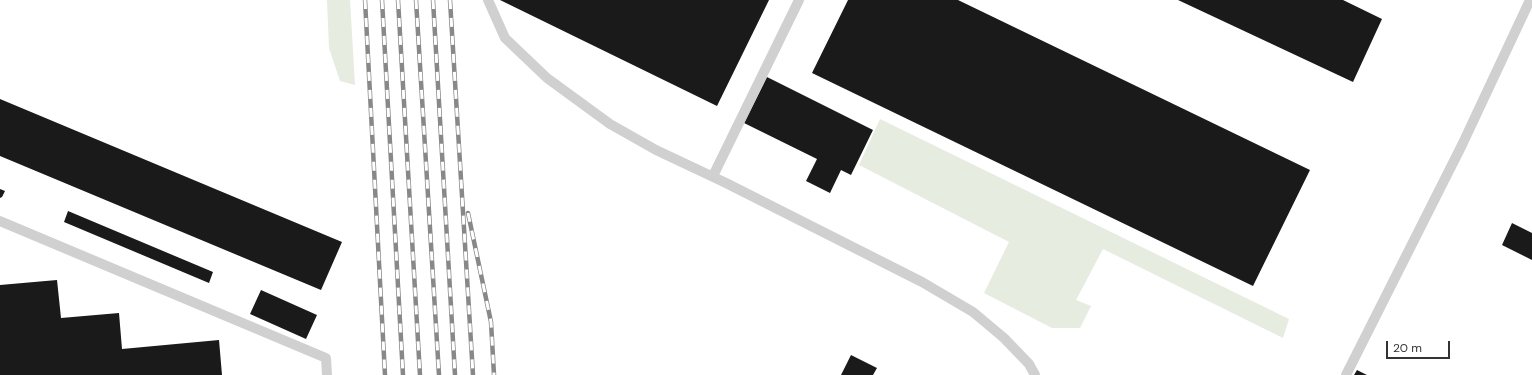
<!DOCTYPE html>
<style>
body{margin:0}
#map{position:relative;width:1532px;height:375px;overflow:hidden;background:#fff;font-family:"DM Sans",sans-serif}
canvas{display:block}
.scale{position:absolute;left:1386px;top:341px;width:64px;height:18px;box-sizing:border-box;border:2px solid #333;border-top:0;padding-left:5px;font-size:12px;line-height:14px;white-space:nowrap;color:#333;-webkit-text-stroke:3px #fff;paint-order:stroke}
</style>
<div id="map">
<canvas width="1532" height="375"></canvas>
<div class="scale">20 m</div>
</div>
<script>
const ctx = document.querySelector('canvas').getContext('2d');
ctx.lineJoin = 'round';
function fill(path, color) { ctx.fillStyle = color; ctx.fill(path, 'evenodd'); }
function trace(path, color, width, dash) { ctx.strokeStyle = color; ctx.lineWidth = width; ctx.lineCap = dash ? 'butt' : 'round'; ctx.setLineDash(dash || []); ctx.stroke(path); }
fill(new Path2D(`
 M327 0H350L355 85 340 81 329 48Z
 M880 119 1289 319 1283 338 1103 249 1076 300 1091 306 1080 328H1052L984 293 1009 242 859 165Z`), '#e6ecdf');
fill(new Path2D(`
 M500 0H769L717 106Z
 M848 0H958L1310 170 1253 286 812 73Z
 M1178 0H1343L1382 19 1353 82Z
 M767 77 873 130 851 175 841 170 830 193 806 181 817 159 744 123Z
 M0 99 342 242 321 290 0 156Z
 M0 189 5 191 2 197 0 198Z
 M68 211 213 272 209 283 64 222Z
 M1512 223 1532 233V260L1502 245Z
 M57 280 61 318 119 313 122 349 219 340 222 375H0V285Z
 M261 290 317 315 306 339 250 314Z
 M851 355 877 368 873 375H841Z
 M1357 370 1367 375H1354Z`), '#1a1a1a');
trace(new Path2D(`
 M488 0 505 38 547 78 610 124 656 150 726 183 922 282 973 312 1004 338 1029 364 1035 375
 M713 176 799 0
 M0 221 326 358 327 375
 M1346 375 1462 145 1530 0`), '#d0d0d0', 10);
const rail = new Path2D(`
 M365 0 385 375
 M382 0 403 375
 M398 0 420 375
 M416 0 439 375
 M433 0 455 375
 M450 0 473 375
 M468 213 491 322 494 375`);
trace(rail, '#888', 4.5);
trace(rail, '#fff', 3, [9]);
</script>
